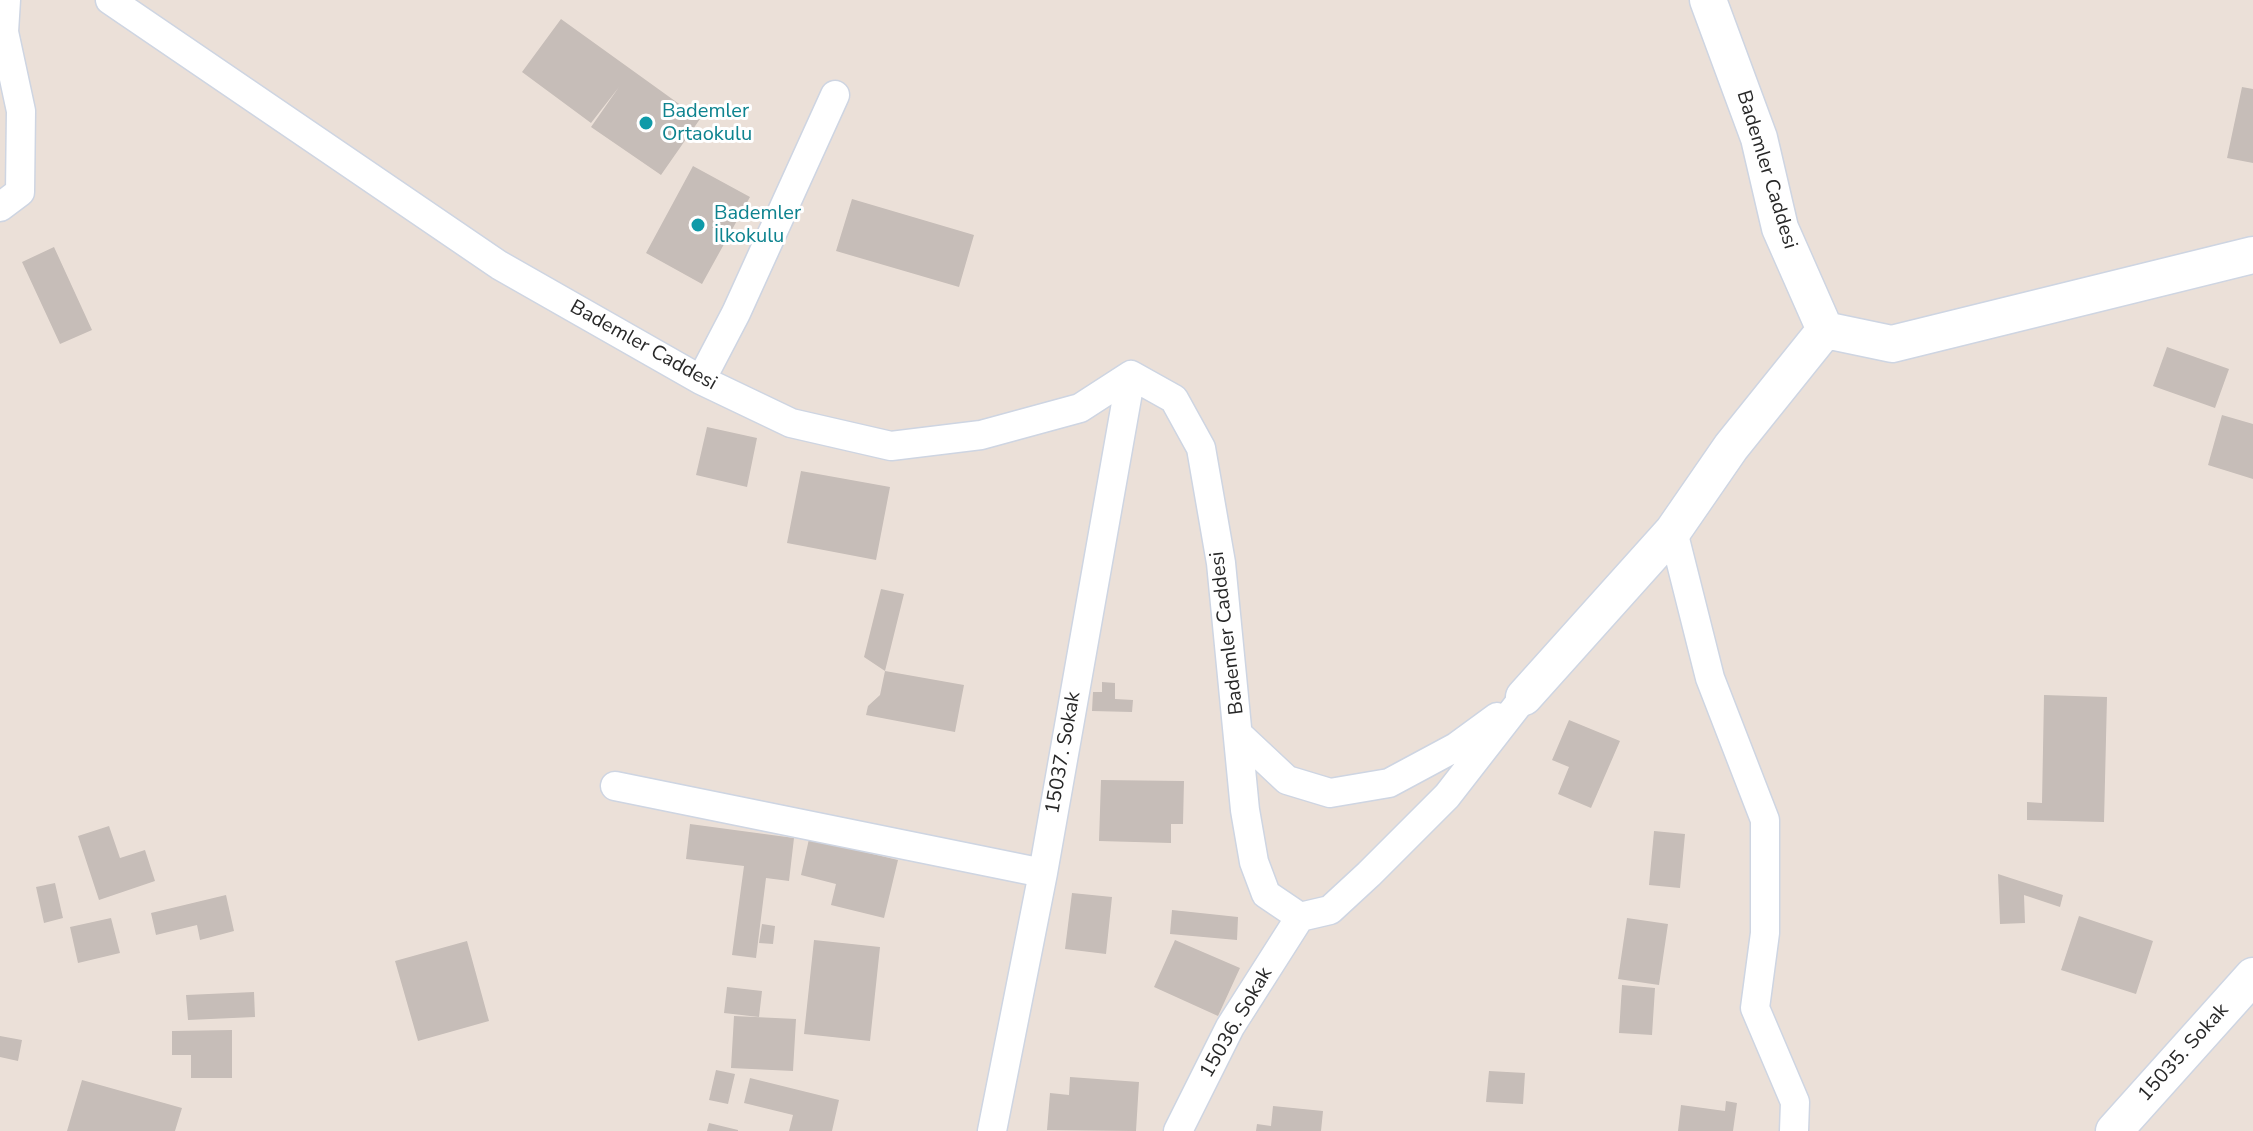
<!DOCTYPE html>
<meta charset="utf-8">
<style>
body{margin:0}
canvas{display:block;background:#ebe0d8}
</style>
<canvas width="2253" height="1131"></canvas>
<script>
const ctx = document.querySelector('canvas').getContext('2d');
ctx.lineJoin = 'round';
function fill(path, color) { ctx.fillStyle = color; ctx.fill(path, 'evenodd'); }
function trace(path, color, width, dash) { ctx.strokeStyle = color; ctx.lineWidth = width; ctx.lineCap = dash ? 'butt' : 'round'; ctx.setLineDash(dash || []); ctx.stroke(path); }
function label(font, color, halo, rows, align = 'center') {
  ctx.font = font + ' "Nunito Sans",sans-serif'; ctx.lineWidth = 6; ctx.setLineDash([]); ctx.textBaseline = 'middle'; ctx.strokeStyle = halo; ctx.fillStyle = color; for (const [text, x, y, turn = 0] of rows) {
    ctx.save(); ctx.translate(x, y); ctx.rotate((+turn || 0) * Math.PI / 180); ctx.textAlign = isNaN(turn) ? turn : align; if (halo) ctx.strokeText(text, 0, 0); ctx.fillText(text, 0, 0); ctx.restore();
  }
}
fill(new Path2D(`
 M561 19 700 119 661 175 591 127 619 87 591 123 522 72Z
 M2242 87 2253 89V163L2227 158Z
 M693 166 750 197 702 284 646 253Z
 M852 199 974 235 959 287 836 251Z
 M54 247 92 330 60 344 22 262Z
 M2167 347 2229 369 2215 408 2153 386Z
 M2222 415 2253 424V479L2208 465Z
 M707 427 757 438 747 487 696 475Z
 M801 471 890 487 876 560 787 543Z
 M881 589 904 594 885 671 864 657Z
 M885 671 964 685 955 732 866 715 868 706 880 695Z
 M1102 682 1115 683V699L1133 700 1132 712 1092 711 1093 692H1102Z
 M2044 695 2107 697 2104 822 2027 820V802L2042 803Z
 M1569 720 1620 741 1591 808 1558 794 1569 767 1552 760Z
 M1101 780 1184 781 1183 824H1171V843L1099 841Z
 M690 824 794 838 789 881 766 878 756 958 732 955 744 866 686 859Z
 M109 826 120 858 145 850 155 881 99 900 78 836Z
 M1654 831 1685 834 1680 888 1649 885Z
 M809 839 898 860 884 918 831 905 836 884 801 875Z
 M1998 874 2063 895 2060 907 2024 895 2025 923 2000 924Z
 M55 883 63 918 44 923 36 887Z
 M1072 893 1112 897 1106 954 1065 949Z
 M226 895 234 931 200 940 197 925 156 935 151 913Z
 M1172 910 1238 917 1237 940 1170 934Z
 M2079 916 2153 941 2136 994 2061 970Z
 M111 918 120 953 78 963 70 927Z
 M1627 918 1668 924 1659 985 1618 979Z
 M762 924 775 926 773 944 759 943Z
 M814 940 880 947 870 1041 804 1034Z
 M1175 940 1240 968 1218 1016 1154 987Z
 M467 941 489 1021 418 1041 395 961Z
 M1622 985 1655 988 1652 1035 1619 1033Z
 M727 987 762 991 759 1017 724 1013Z
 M254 992 255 1017 188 1020 186 995Z
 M734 1016 796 1019 793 1071 731 1068Z
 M232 1030V1078H191V1055H172V1031Z
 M0 1036 22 1040 18 1061 0 1057Z
 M716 1070 735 1074 728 1104 709 1100Z
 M1489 1071 1525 1073 1523 1104 1486 1102Z
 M1070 1077 1139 1082 1136 1131 1047 1130 1050 1093 1069 1095Z
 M750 1078 839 1100 832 1131H789L793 1115 744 1103Z
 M82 1080 182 1108 175 1131H67Z
 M1726 1101 1737 1103 1733 1131H1678L1681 1105 1725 1111Z
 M1273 1106 1323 1111 1321 1131H1256L1257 1124 1271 1126Z
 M709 1123 738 1130V1131H707Z`), '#c6bdb8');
const minor = new Path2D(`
 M110 0 499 265 701 380 791 423 891 446 981 435 1080 408 1131 375 1174 399 1201 448 1221 563 1245 810 1254 862 1266 894 1300 917 1330 910 1369 874 1447 796 1524 697
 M0 207 20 192 21 111 4 32 6 0
 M701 380 736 313 835 95
 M1673 531 1710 678 1765 820V933L1755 1008 1795 1102 1794 1131
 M1240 736 1287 780 1330 793 1389 783 1456 747 1497 717
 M615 786 1043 873
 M992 1131 1043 873 1131 375
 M1178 1131 1230 1027 1300 917`);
const tertiary = new Path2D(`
 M1708 0 1759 138 1780 228 1825 330
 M1825 330 1892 344 2253 255
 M1524 697 1673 531 1731 447 1825 330
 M2114 1131 2253 976`);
trace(minor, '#ced5e2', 31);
trace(tertiary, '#ced5e2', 39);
trace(minor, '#fff', 28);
trace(tertiary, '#fff', 36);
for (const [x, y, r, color] of [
 [646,123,8,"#0f9aa8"],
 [698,225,8,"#0f9aa8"]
]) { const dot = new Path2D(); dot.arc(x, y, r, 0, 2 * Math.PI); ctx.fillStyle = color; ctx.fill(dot); trace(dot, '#fff', 3); }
label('20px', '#0d838f', '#fff', [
 ["Bademler",662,112],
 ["Ortaokulu",662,135],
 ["Bademler",714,214],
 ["İlkokulu",714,237]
], 'left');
label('20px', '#282828', '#fff', [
 ["Bademler Caddesi",1766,170,73],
 ["Bademler Caddesi",643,346,29],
 ["Bademler Caddesi",1228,633,-97],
 ["15037. Sokak",1064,753,-80],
 ["15036. Sokak",1237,1023,-60],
 ["15035. Sokak",2184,1053,-48]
]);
</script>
